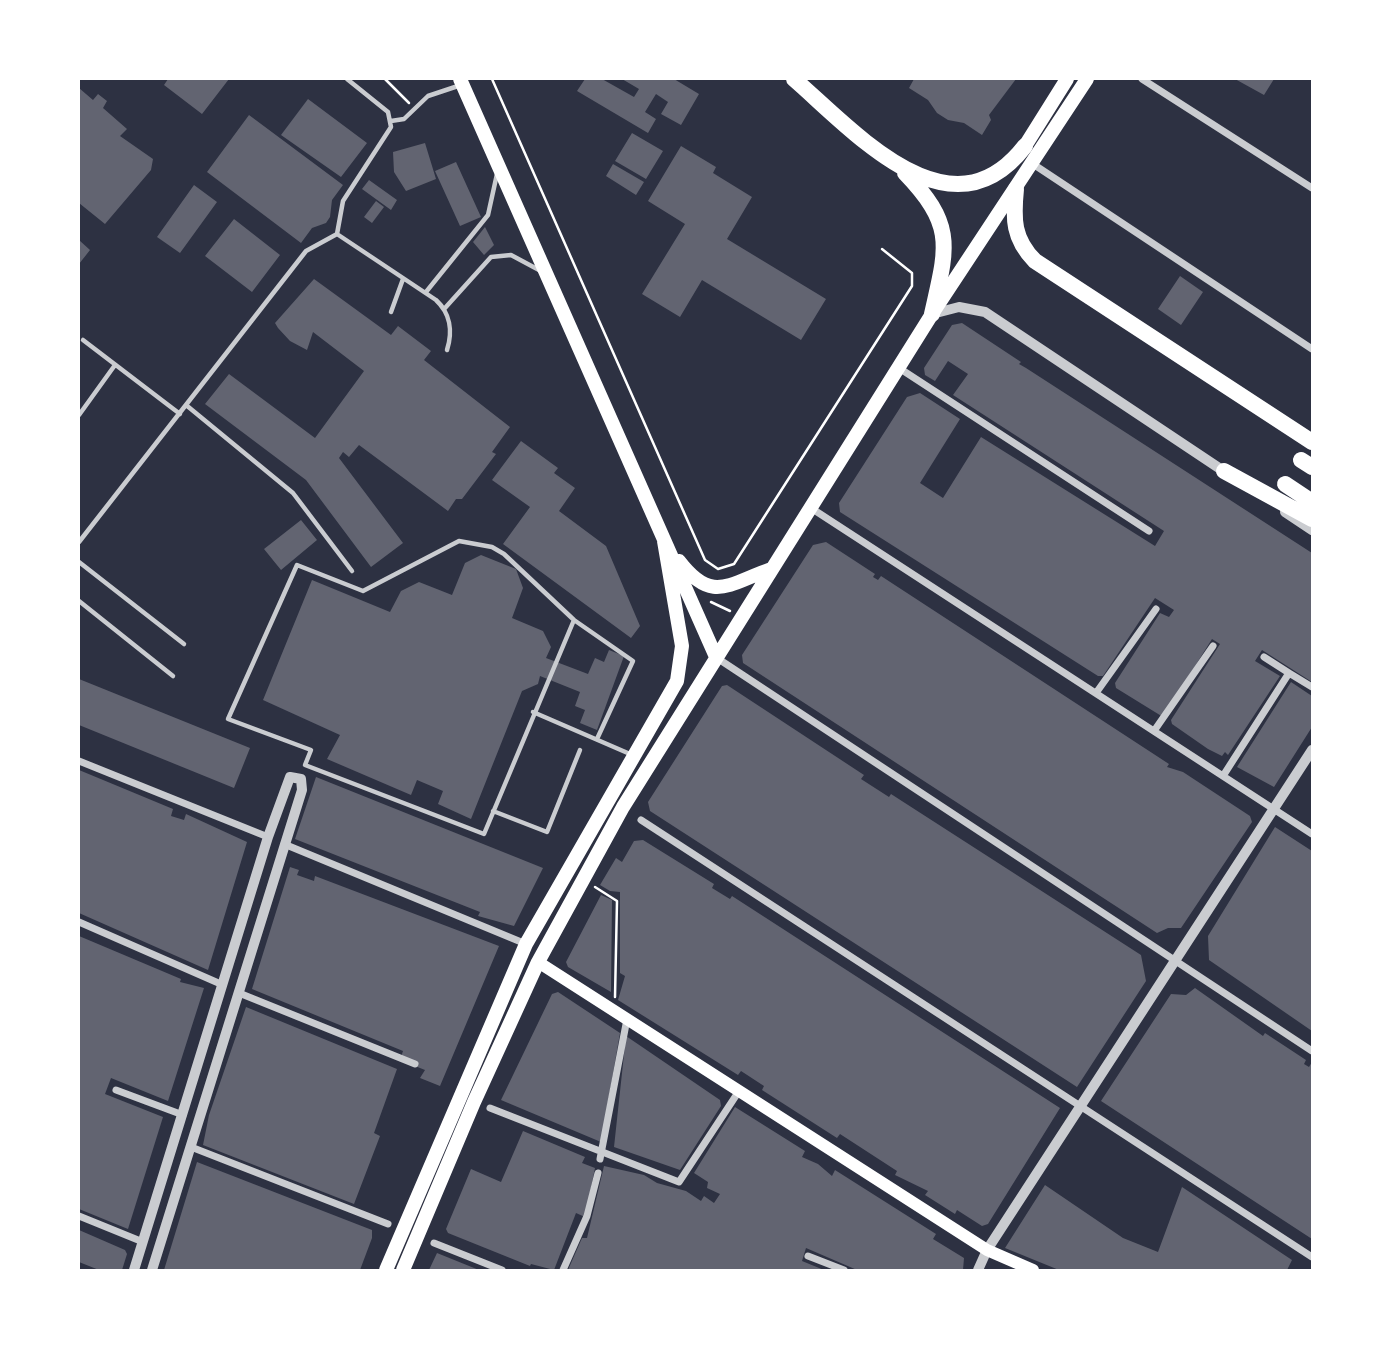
<!DOCTYPE html>
<style>
body{margin:0}
#map{position:relative;width:1391px;height:1349px;overflow:hidden;background:#2d3142;font-family:"Times New Roman",serif}
canvas{display:block}
.frame{position:absolute;inset:0;border:80px solid #fff;pointer-events:none}
</style>
<div id="map">
<canvas width="1391" height="1349"></canvas>
<div class="frame"></div>
</div>
<script>
const ctx = document.querySelector('canvas').getContext('2d');
ctx.lineJoin = 'round';
function fill(path, color) { ctx.fillStyle = color; ctx.fill(path, 'evenodd'); }
function trace(path, color, width, dash) { ctx.strokeStyle = color; ctx.lineWidth = width; ctx.lineCap = dash ? 'butt' : 'round'; ctx.setLineDash(dash || []); ctx.stroke(path); }
fill(new Path2D(`
 M168 79H229L202 114 164 85Z
 M585 79H602L634 97 639 89 622 79H674L699 94 681 125 661 114 668 102 656 94 645 112 656 119 648 133 577 91Z
 M914 79H1016L989 115 991 120 982 135 964 123 948 120 937 113 928 100 909 88Z
 M1235 79H1274L1264 95Z
 M79 88 93 100 98 94 107 101 103 108 127 129 120 136 153 159 151 170 105 224 79 203Z
 M308 99 367 143 341 177 281 135Z
 M249 115 343 185 332 200 330 217 326 223 312 228 301 243 207 172Z
 M632 133 663 151 646 179 615 161Z
 M425 143 436 179 406 191 394 172 393 152Z
 M681 146 716 167 713 173 752 197 727 239 826 299 801 340 702 280 680 317 642 294 685 224 648 201Z
 M456 162 481 217 460 226 435 171Z
 M613 164 644 182 636 195 606 176Z
 M369 180 397 200 391 210 362 189Z
 M194 185 217 202 180 253 157 237Z
 M376 201 384 207 372 223 364 217Z
 M234 219 280 255 252 292 205 256Z
 M485 227 494 245 484 255 473 242Z
 M79 240 90 250 79 264Z
 M1180 276 1203 292 1181 325 1158 309Z
 M314 279 391 335 398 326 431 351 424 360 510 427 492 452 496 454 462 499H456L448 511 359 445 349 457 343 452 339 458 403 543 371 567 306 480 205 404 229 374 315 438 364 371 313 332 307 350 290 341 278 328 275 323Z
 M962 323 1021 362 1019 364 1026 368 1312 553V682L1262 650 1255 661 1280 676 1228 755 1225 752 1222 756 1208 749 1172 724 1171 720 1220 644 1212 639 1163 717 1116 688 1115 683 1160 613 1169 617 1174 610 1155 598 1103 676H1098L840 512 839 503 907 397 920 393 960 419 920 483 943 498 981 437 1155 546 1164 531 953 395 968 374 948 361 935 381 925 375 924 368 952 325Z
 M521 441 558 468 554 473 575 488 559 511 606 546 640 626 631 638 503 544 530 507 492 480Z
 M301 520 317 540 281 570 264 549Z
 M826 542 875 574 873 577 878 580 881 576 1169 764 1167 767 1183 772 1250 816 1252 822 1181 928H1168L1157 933 743 663 742 655 813 545Z
 M481 555 516 569 523 588 512 618 543 631 551 647 546 658 588 674 595 658 604 662 609 650 624 656 597 730 580 723 585 710 575 706 580 692 540 676 538 684 522 691 471 819 438 804 443 791 417 780 411 795 327 759 340 735 263 700 312 580 390 612 401 591 419 582 452 595 465 563Z
 M79 679 250 748 234 788 79 725Z
 M1291 682 1312 696V727L1274 787 1237 767Z
 M727 685 864 775 861 779 889 797 891 794 1141 955 1146 981 1077 1087 650 811 648 802 722 686Z
 M79 770 173 809 171 816 184 820 186 814 247 842 208 970 79 913Z
 M316 777 543 868 514 926 478 916 480 912 295 839Z
 M1275 827 1312 851V1031L1209 960 1208 936Z
 M643 840 714 884 712 888 730 899 732 896 1060 1108 988 1224 982 1226 957 1210 955 1214 925 1195 928 1191 895 1175 897 1171 840 1134 837 1138 762 1090 764 1086 741 1071 738 1075 618 1000 625 976 620 973V892L610 891 600 885 616 858 622 862 634 841Z
 M290 867 299 870 297 875 314 881 315 876 499 946 440 1086 420 1078 425 1070 400 1060 403 1051 252 989Z
 M601 895 612 900 611 992 568 967 566 962Z
 M79 936 181 979 180 982 204 988 168 1101 111 1078 105 1094 163 1117 128 1229 79 1209Z
 M1195 988 1263 1036 1265 1033 1306 1060 1304 1064 1309 1067 1312 1062V1239L1101 1101 1171 994 1186 995Z
 M558 992 620 1033 601 1142 501 1100 552 994Z
 M246 1007 397 1069 374 1133 380 1136 354 1204 203 1145 209 1115Z
 M626 1036 720 1100 721 1106 680 1170 614 1147Z
 M735 1107 805 1151 802 1157 818 1164 832 1176 835 1170 936 1234 933 1239 964 1258 963 1270H857L806 1248 802 1261 824 1270H568L582 1238H587L604 1166 644 1175 657 1183 686 1191 701 1201 704 1196 714 1203 720 1194 707 1188 708 1182 694 1173Z
 M523 1131 585 1157 582 1163 595 1168 585 1217 576 1213 554 1270 531 1264 530 1266 448 1233 446 1229 471 1169 501 1182Z
 M197 1162 372 1230V1238L360 1270H164Z
 M1045 1185 1123 1238 1158 1252 1182 1187 1292 1260 1287 1270H1059L1005 1248Z
 M79 1230 125 1250 127 1254 122 1270H99L79 1262Z
 M437 1253 479 1270H429Z`), '#626471');
trace(new Path2D(`
 M385 79 409 103
 M492 79 705 560 718 569 734 564 912 286V273L882 249
 M711 602 730 611
 M595 887 617 901 615 997`), '#fff', 2.5);
trace(new Path2D(`
 M391 121 404 119 428 96 458 86
 M337 234 343 201 391 127 388 112 347 79
 M426 292 488 215 497 174
 M445 308 491 257 511 255 539 270
 M391 312 403 279
 M83 340 180 414
 M186 405 293 493 352 571
 M79 415 115 365
 M79 542 306 251 337 234 436 300C450 313 453 331 447 350
 M79 562 184 644
 M79 601 173 676
 M574 620 484 834 305 765 311 750 228 719 297 565 363 591 459 541 492 547 504 554 574 620 633 661 597 739
 M533 712 630 754
 M493 811 547 832 580 750`), '#caccd0', 4.5);
trace(new Path2D(`
 M1142 79 1312 188
 M1033 164 1312 349
 M899 368 1149 531
 M811 508 1312 834
 M717 658 1312 1051
 M1289 673 1312 687
 M1096 693 1156 609
 M1154 731 1213 646
 M79 761 268 837
 M1223 776 1289 673 1264 657
 M641 820 1312 1257
 M284 844 526 944
 M79 922 223 985
 M239 993 415 1064
 M116 1090 183 1115
 M490 1108 679 1182 739 1091
 M191 1147 388 1224
 M600 1159 627 1019
 M79 1216 143 1242
 M434 1243 502 1270
 M808 1256 844 1270
 M563 1270 587 1216 598 1173`), '#caccd0', 7);
trace(new Path2D(`
 M932 314 959 307 985 312 1228 474
 M1285 512 1312 530
 M134 1270 268 837 290 777 301 779 302 790 152 1270
 M978 1270 987 1250 1312 750`), '#caccd0', 10);
trace(new Path2D(`
 M538 962 987 1250 1033 1270`), '#fff', 12);
trace(new Path2D(`
 M460 79 716 657
 M1025 146 1067 79
 M679 561C712 604 728 584 771 569
 M386 1270 526 944 677 681 682 646 664 541
 M403 1270 474 1102 538 962 623 807 932 314 1087 79`), '#fff', 14);
trace(new Path2D(`
 M794 79C855 132 951 242 1025 146
 M905 173C956 226 947 247 932 314
 M1016 189C1013 219 1013 239 1035 261L1312 442
 M1301 460 1312 467
 M1224 471 1312 519
 M1285 484 1312 502`), '#fff', 16);
</script>
